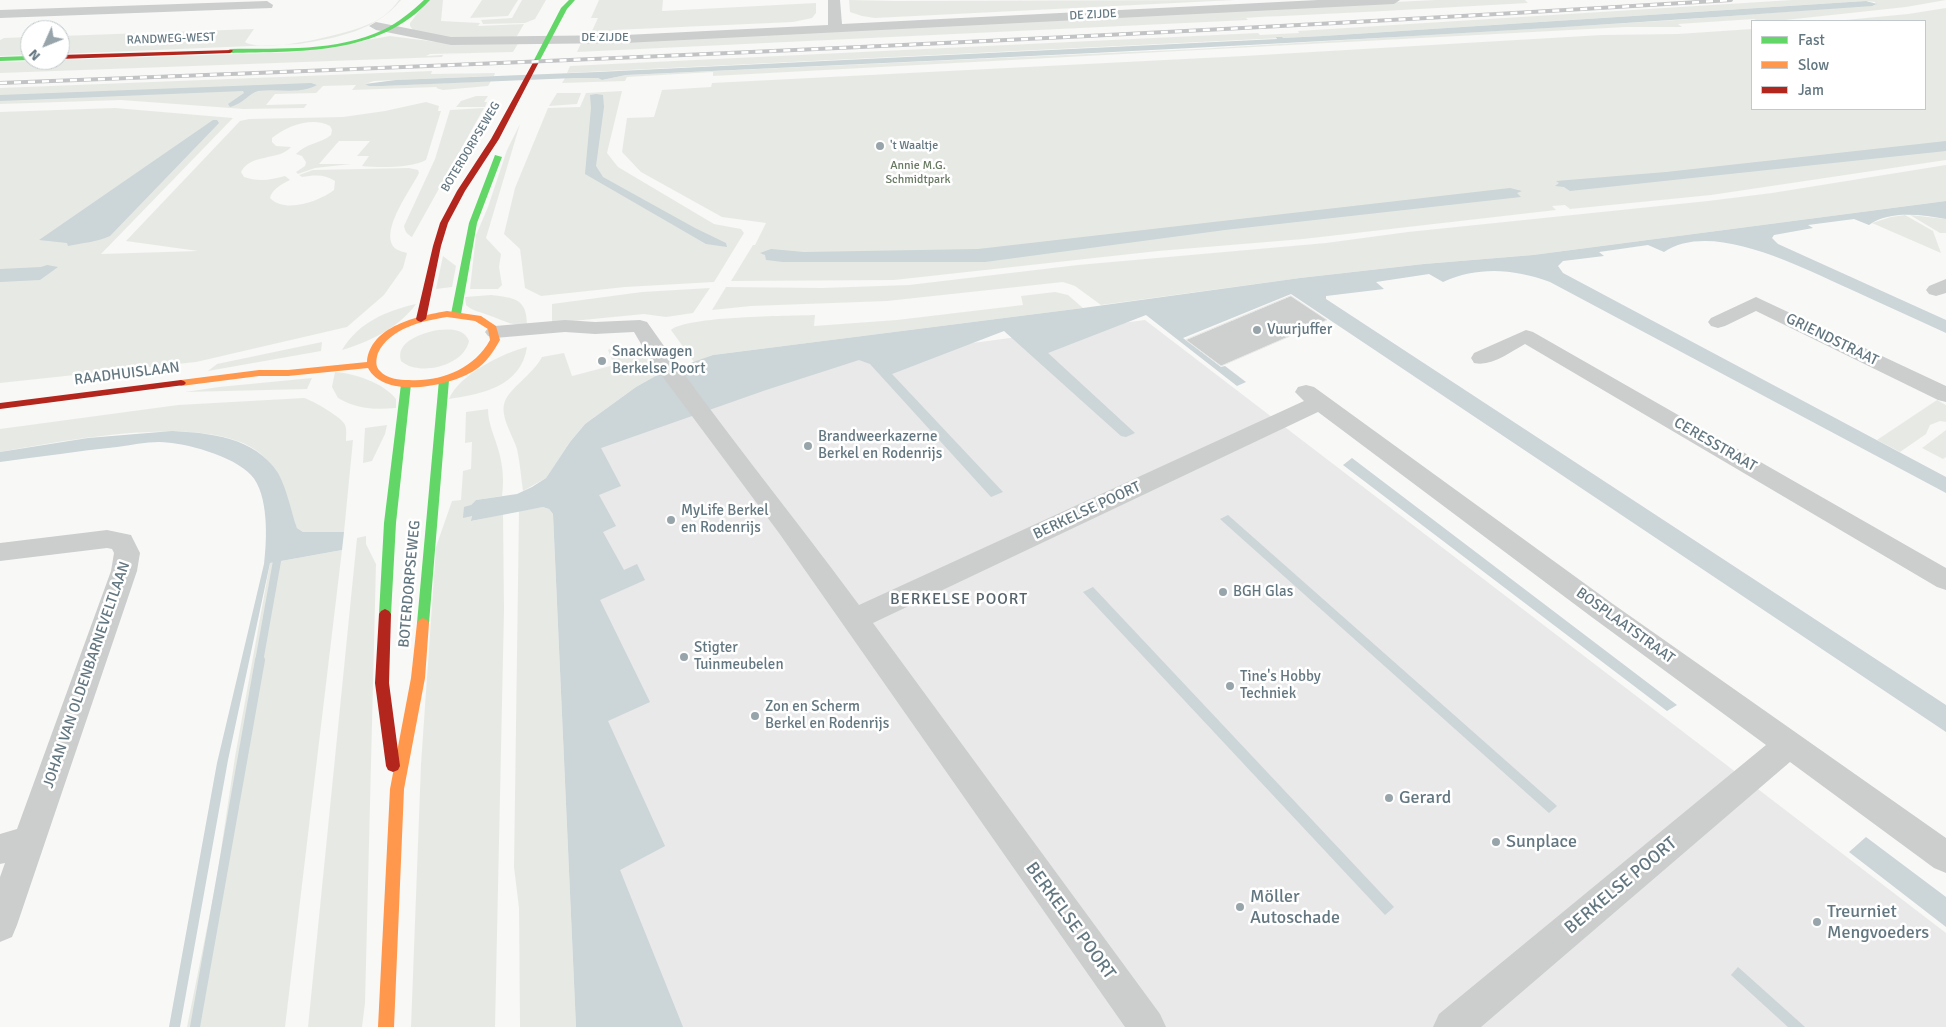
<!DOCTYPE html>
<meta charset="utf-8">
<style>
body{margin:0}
#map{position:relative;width:1946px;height:1027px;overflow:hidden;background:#f8f8f7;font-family:Signika,sans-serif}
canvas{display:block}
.legend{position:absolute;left:1751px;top:20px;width:175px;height:90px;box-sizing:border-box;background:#fff;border:1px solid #c1c9cd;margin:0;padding:6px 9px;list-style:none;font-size:15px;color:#637781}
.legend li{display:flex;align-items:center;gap:10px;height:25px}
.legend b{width:25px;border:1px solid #c1c9cd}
.north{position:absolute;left:20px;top:20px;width:50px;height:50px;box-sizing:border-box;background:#fff;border:1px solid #c1c9cd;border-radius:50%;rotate:226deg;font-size:14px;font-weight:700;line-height:20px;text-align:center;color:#637781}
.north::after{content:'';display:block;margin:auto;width:18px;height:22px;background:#97a4aa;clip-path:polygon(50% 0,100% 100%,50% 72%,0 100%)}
</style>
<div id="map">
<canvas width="1946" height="1027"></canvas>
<ul class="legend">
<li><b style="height:6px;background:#63d668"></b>Fast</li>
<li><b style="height:6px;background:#ff974d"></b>Slow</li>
<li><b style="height:6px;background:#b3261e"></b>Jam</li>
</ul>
<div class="north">N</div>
</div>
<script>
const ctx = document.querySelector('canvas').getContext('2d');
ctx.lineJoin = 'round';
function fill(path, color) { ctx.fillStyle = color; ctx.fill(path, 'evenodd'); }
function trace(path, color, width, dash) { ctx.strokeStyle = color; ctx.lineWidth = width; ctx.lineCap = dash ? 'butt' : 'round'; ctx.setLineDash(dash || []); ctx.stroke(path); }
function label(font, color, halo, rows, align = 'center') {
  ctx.font = font + ' Signika,sans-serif'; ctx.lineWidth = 5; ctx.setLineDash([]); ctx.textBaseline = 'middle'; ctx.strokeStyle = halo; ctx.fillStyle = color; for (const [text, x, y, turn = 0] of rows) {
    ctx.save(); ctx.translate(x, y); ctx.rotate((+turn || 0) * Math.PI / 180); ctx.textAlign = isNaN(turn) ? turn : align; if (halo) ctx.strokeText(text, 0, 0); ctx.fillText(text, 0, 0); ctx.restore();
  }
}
fill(new Path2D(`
 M1145 320 1946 933V1027H590L597 445 827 365 883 355Z`), '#e8e9e8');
fill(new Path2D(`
 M399 0H401C376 31 336 38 299 44L60 54V36L254 29 245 42C264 54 348 34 369 24 382 19 391 11 399 0Z
 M428 0H443L441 21 480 23 478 26 524 24 517 36 513 37 452 38 413 30 410 26V23Z
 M482 0H518L508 16 470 18Z
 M522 0H546L535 19 525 23 483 24 481 20 512 18Z
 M599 0H663L662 11 816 3V13L812 18 793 22 614 30 610 34 591 33 598 18H591Z
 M849 0 895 1 1235 0 875 18 862 16 850 12Z
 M1436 0H1525L1528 3C1426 9 1323 14 1222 19L1278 16 1246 18 1248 20 577 52 582 41Z
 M1792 0H1946L1906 7 1776 21H1758L1754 19 1678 24 1682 27H1626L713 76V72L627 77 625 81 562 83 565 78H598L602 80 626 75 1197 49 1676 20 1876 5 1875 2 1866 1 1323 36 567 73 570 66 1258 33 1260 35 1299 33 1298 31Z
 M1946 8V160L1711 195 1570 209 1565 205 1552 206 1556 210 1303 239 1158 251 894 280 731 281 753 245H755L766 223 722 217 641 172 622 152 627 118 654 117 662 90 711 87 712 83 1244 56 1602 35 1678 34 1752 29V109H1925V21H1835L1908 14Z
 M390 36 445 43 519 42 513 52 430 54 426 56 470 53 443 55 442 57 0 73V62L296 52Z
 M30 37V55L0 56V40L4 38Z
 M432 71 431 74 495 73 494 76 374 81 365 84 382 86 491 81 488 86 443 90 436 88 437 87 352 90 356 85 323 86 316 93 275 94 266 105 307 104 304 108 244 109 121 100 0 104V88Z
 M622 91 607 153 618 167 714 224 741 229 744 233 714 282 625 287 541 296 525 288 520 249 504 234 515 188 548 108 580 107 586 93Z
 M557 93H581L577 104 549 106Z
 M476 96H488L484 102H487L485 107H456L461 101Z
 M426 102 439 106 438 111H441L426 160C413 168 378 168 362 166L369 156H357L370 141H339L319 164H351L315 168 298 174 296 172 305 166 306 162 302 156 296 154C306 143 320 144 331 135L332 130 330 126C313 116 286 126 272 138V142L276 146 291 147C279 161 251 153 241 172L244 177C258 182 271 180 285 176L290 180C282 184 272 189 270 198 285 214 320 201 334 190L335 181C325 174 314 175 302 177L299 175 313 170 409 168 418 170 419 173C412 188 377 234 396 249 399 251 404 252 407 253L403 268 384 295 347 327 196 362 0 383V112L115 108 233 118 101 254 198 251 126 241 240 121 249 119 343 117 385 111Z
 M484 108 412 237C407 234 405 232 404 226L435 159 450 110Z
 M520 124 486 238 501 254 499 267 502 285 498 289H470L476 235 488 207 507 150Z
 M1946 165V201L1533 255 1424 264 1300 278 1101 305 1075 286 1063 282 887 301 751 306 712 310 726 287 822 288 909 285 1078 265 1326 243 1408 232 1708 201 1772 193Z
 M1905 215 1933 231 1941 253 1872 223 1891 217Z
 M1910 215 1946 219V233H1940Z
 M443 256 456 266 452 287 436 289Z
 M710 288 693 313 666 317 644 314 552 323V304L642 292Z
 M1055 292 1068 295 1083 308 713 355 694 362 671 330C686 316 789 316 815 315L814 326 897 320 1023 305 1021 296Z
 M491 295C514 298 527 298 527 325 511 326 503 320 488 315 481 312 472 311 466 305L465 297Z
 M416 304C400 327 369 342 342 350 359 322 386 311 416 304Z
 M438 330C450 329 464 328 469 341 464 366 419 377 401 361 395 341 423 333 438 330Z
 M322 342 321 351 208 371 217 364Z
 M616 346 641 350 659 374 636 387 585 424 570 442 546 478 523 491C521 477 520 463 517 449 513 435 499 416 505 401 510 388 533 374 542 357L564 353 572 376 614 365 608 350Z
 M527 347C521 387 481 394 449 399 459 375 502 353 527 347Z
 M335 372C354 373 384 383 396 399V408C374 410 357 409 338 398L332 387Z
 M312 378 307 389 185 392 219 387Z
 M304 398C312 400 343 418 345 425 347 429 346 436 346 441L353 440 344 532H303L297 528C289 504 283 477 266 459 220 408 62 442 0 452V429L178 405Z
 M1937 400 1946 405V422L1940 421 1930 425 1926 434 1900 452 1877 440Z
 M488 409C488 424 495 437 499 452 503 467 504 480 502 496L476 500 471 505 472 521 503 514 504 610 495 1027H411L421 764 436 547 452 501 461 500 463 471 471 469 472 442 465 443 466 412Z
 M387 425 385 434 372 461 363 463 365 428Z
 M1946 430V457L1943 459 1922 448Z
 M543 507 549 509 553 514 576 1027H520L519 908 514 867 519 511Z
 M366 536V544L376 564 365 1003 362 1027H308L357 538Z
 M342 550 285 1027H187L216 883 235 757 270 563Z`), '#e7eae4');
fill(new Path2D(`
 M1866 1 1877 4 1872 6C1457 37 1041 56 626 75L602 80 598 78H574L382 86H369L365 84 396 80 598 72 1277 39 1276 37H1282L1283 38 1323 36Z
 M311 83 317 85C300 95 277 88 258 91 249 93 243 104 230 107L228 104 244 93 243 91 0 101V95Z
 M596 94 603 95 604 107 596 166 603 177 695 228 726 243 727 247 706 244 585 174 591 108 590 95Z
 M213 120H217L219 123 110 236C97 242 82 243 68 246L67 243 39 240Z
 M1946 141V151L1570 191 1564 187 1555 186 1559 183 1556 181 1666 172Z
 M1510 188 1522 191 1517 193 1521 197 1225 230 985 262H783L766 260 765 255 760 253 771 249 804 252 978 249Z
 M1946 201V219C1922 215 1890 210 1869 225L1854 219 1808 225 1813 228 1774 235 1772 238 1778 244 1946 320V333C1915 319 1883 304 1852 290 1804 269 1713 219 1664 252L1648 245 1599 252 1604 256 1563 261 1558 266 1563 273 1946 477V493L1550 282C1514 269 1479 266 1443 282L1429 274 1376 282 1384 289 1326 296V299L1946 705V732L1291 294 1183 338 1221 367 1225 366 1246 382 1237 386 1146 315 1048 353 1135 433 1126 437 1121 436 1004 331 892 374 1003 492 991 497 870 364 859 360 766 390 601 448 621 486 599 495 616 526 603 532 624 570 637 564 645 580 600 600 650 702 608 721 665 846 620 870 683 1027H576L553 514 549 509 543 507 471 521 472 516 463 518 464 507 471 505 476 500 517 494 532 487 546 478 570 442 585 424 636 387 659 374 713 355 1083 308 1300 278 1424 264 1533 255Z
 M47 265 58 267 40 280 0 282V269L41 267Z
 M172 431C210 433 255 437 278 473 287 489 291 511 297 528L303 532H344L342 550 270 563 228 760 180 1027H169L217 763 264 564C267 540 269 494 251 475 234 456 184 442 159 442 145 442 131 445 117 447 78 451 39 457 0 462V452L88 438Z
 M1352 458 1677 705 1667 711 1343 465Z
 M1228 515 1557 806 1549 813 1220 519Z
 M1093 587 1394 907 1385 915 1083 592Z
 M1866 837 1946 897V927L1849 852Z
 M1738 967 1805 1027H1788L1731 975Z`), '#ccd5d7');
trace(new Path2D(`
 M259 662 277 561`), '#ccd5d7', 8);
trace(new Path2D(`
 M195 1027 260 660`), '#ccd5d7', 10);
const building = new Path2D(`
 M1291 296 1327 320 1221 366 1186 340Z`);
fill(building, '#ced0d0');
trace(building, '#e7e7e6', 1);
fill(new Path2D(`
 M828 0H840L842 24 1318 0H1400L1394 4 625 43 451 45 376 30 369 26 376 22 451 37 625 35 828 25Z
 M267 1 273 5 272 8 0 18V10Z
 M1946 279V293L1936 296 1929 294 1926 290 1929 286Z
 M1756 297 1946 386V402L1938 400 1756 311 1725 326 1718 328 1711 326 1708 322 1711 318Z
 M565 320 595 322 640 320 647 322C714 419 789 510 859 605L1304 401 1295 392 1298 387 1306 385 1314 387 1613 604 1946 838V873L1934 868 1790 762 1481 1027H1433L1439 1014 1766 745 1593 618 1318 412 873 623 1160 1014 1166 1027H1125L779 533 651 361 634 332 595 334 565 332 495 338 488 336 485 332 488 328 495 326Z
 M1526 330 1533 332 1946 568V590L1937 587 1525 344C1510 352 1492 367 1474 363L1471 358 1474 353Z
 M107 530 131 535 140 553 137 571 17 925 12 937 0 942V877L5 863 0 864V834L17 829 111 571 114 553 112 549 107 548 0 561V543Z`), '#cccece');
fill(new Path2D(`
 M424 0H430C379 56 299 51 230 53L227 51 230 49C280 48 337 52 383 30 399 22 411 12 424 0Z
 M569 0H575L567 9 540 60 535 61 534 60 561 8Z
 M30 56V60L0 61V57Z
 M495 155 502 157 477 223 461 314 456 317 453 316 451 314 469 223Z
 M444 377 449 380 429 623 427 626 423 628 419 626 417 623 439 380Z
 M406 381 411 384 396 523 391 614 389 617H381L379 614 384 523 401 384Z`), '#63d668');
fill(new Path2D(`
 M447 311 481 316 496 326 500 340C493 352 487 362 475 370 451 386 385 400 368 368L288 376H259L181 386 176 383 181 380 259 370H288L367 362C370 326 418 316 447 311ZM447 317 475 321 488 329 490 340C474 369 441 382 409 380 399 380 387 379 380 371 375 367 376 359 378 353 390 328 422 321 447 317Z
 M423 618 427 620 429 623 425 678 404 789 394 1027H378L390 789 411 678 417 623 419 620Z`), '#ff974d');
fill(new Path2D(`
 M232 50 233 51 230 53 60 59V55Z
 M535 59 540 60 499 139 465 191 448 223 441 246 426 319 421 322 418 321 416 319 433 246 440 223 457 191 491 139Z
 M181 380 184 381 186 383 184 385 0 409V403Z
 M385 609 389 611 391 614 389 683 400 766 398 770 393 772 388 770 386 766 375 683 379 614 381 611Z`), '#b3261e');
const rail = new Path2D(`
 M0 83C577 61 1154 36 1731 0`);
trace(rail, '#c2c3c4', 4);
trace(rail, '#fff', 2.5, [7]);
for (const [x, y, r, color] of [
 [880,146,5,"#97a4aa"],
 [1257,330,5,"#97a4aa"],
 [602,361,5,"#97a4aa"],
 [808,446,5,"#97a4aa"],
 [671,520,5,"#97a4aa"],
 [1223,592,5,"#97a4aa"],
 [684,657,5,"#97a4aa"],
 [1230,686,5,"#97a4aa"],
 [755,716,5,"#97a4aa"],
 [1389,798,5,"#97a4aa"],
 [1496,842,5,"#97a4aa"],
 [1240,907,5,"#97a4aa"],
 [1817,922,5,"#97a4aa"]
]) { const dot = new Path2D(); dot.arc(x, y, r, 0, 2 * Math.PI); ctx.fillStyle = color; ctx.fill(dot); trace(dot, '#fff', 2); }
label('12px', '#637781', '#fff', [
 ["DE ZIJDE",1093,15,-3],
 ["DE ZIJDE",605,38],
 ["RANDWEG-WEST",171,39,-2],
 ["BOTERDORPSEWEG",471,147,-59]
]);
label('12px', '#637781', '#fff', [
 ["'t Waaltje",890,146]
], 'left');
label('12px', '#687962', '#fff', [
 ["Annie M.G.",918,166],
 ["Schmidtpark",918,180]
]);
label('15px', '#637781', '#fff', [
 ["Vuurjuffer",1267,330],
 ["Snackwagen",612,352],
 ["Berkelse Poort",612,369],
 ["Brandweerkazerne",818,437],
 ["Berkel en Rodenrijs",818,454],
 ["MyLife Berkel",681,511],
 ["en Rodenrijs",681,528],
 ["BGH Glas",1233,592],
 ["Stigter",694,648],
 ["Tuinmeubelen",694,665],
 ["Tine's Hobby",1240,677],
 ["Techniek",1240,694],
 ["Zon en Scherm",765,707],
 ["Berkel en Rodenrijs",765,724]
], 'left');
label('15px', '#637781', '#fff', [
 ["GRIENDSTRAAT",1832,340,26],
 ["RAADHUISLAAN",127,374,-7],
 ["CERESSTRAAT",1715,445,30],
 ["BERKELSE POORT",1087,511,-25],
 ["BOTERDORPSEWEG",410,584,-85],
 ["BOSPLAATSTRAAT",1625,626,36],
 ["JOHAN VAN OLDENBARNEVELTLAAN",87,675,-71]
]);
ctx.letterSpacing = '1px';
label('16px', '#55646c', '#fff', [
 ["BERKELSE POORT",959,600]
]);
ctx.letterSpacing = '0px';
label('18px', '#637781', '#fff', [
 ["Gerard",1399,798],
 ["Sunplace",1506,842],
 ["Möller",1250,897],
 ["Autoschade",1250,918],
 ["Treurniet",1827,912],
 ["Mengvoeders",1827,933]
], 'left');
label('18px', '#637781', '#fff', [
 ["BERKELSE POORT",1621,886,-40],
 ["BERKELSE POORT",1070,921,54]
]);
</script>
